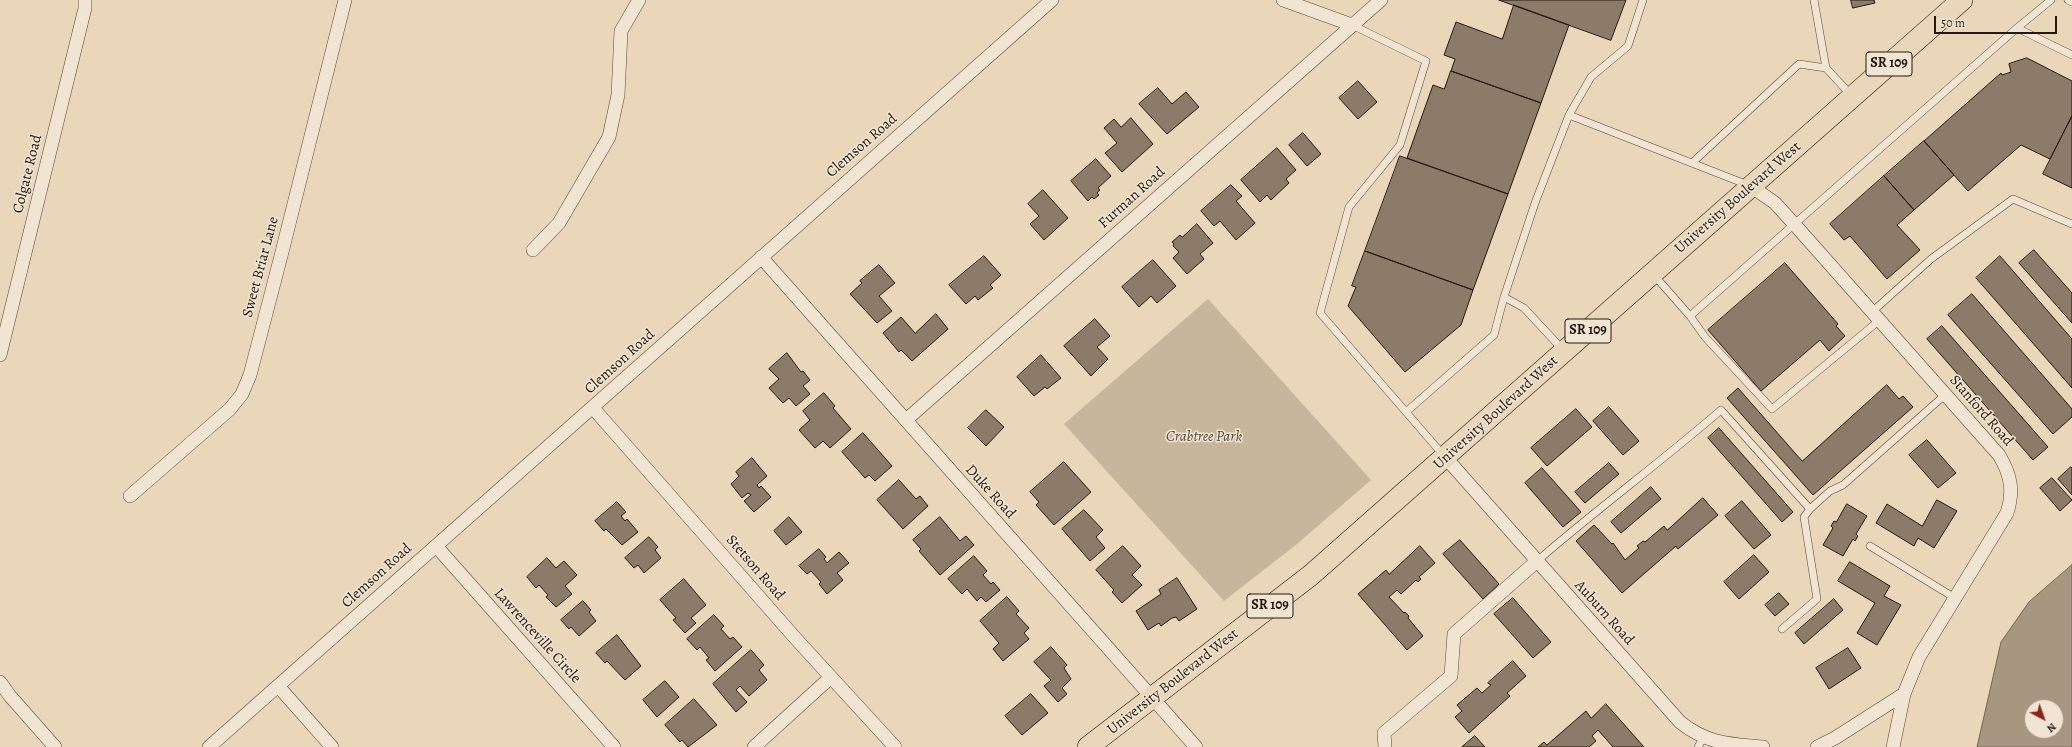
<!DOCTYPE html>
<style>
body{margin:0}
#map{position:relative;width:2072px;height:747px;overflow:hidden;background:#ead6b9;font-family:Alegreya,serif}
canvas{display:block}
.north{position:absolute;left:2024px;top:699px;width:40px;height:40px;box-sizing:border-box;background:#f1e4d2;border:1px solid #9f9384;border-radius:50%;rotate:139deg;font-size:11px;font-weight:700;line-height:16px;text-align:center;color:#241910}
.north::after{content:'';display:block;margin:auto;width:14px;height:18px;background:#8f2418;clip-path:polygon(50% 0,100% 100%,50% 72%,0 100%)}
.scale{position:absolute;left:1934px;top:16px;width:123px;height:18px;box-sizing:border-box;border:2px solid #241910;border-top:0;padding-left:5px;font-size:12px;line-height:14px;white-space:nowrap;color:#241910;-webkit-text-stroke:3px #f1e4d2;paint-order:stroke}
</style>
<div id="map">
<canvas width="2072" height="747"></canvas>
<div class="north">N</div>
<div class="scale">50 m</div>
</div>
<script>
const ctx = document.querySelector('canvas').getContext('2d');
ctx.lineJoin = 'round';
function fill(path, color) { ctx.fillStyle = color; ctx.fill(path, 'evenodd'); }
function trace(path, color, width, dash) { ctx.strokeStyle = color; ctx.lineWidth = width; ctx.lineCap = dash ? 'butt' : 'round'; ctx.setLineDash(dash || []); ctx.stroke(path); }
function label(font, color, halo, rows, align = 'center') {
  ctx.font = font + ' Alegreya,serif'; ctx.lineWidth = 3; ctx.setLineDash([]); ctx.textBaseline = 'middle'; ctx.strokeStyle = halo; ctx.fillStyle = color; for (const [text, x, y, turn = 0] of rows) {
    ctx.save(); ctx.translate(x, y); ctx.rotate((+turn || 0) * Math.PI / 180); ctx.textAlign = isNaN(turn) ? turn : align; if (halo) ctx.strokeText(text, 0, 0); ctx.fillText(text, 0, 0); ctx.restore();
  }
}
fill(new Path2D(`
 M1208 299 1371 480 1297 544 1224 601 1064 424Z`), '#c8b69c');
const water = new Path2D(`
 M2072 565V747H1977L2001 642 2029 602ZM2032 707H2056V731H2032Z`);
fill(water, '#a79680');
trace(water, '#736453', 1);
const building = new Path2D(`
 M1499 0H1626L1611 40Z
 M1851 0H1874L1875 3 1853 8Z
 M1514 5 1569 25 1541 103 1451 71 1455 59 1444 55 1456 22 1502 39Z
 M2027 58 2072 81V116L2050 159 2021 145 1968 191 1924 141 2001 73 2002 75 2011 72 2009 64Z
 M1451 71 1541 103 1508 194 1407 158 1433 85 1444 89Z
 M1358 81 1377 102 1358 119 1339 98Z
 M1158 88 1172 104 1186 92 1199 107 1167 134 1139 104Z
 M2072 116V188L2043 174Z
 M1131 118 1153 144 1122 172 1105 153 1117 143 1104 128 1114 119 1121 127Z
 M1303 133 1321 154 1307 166 1289 145Z
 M1924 141 1954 175 1914 210 1884 176Z
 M1277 148 1296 170 1286 179 1289 183 1271 200 1267 195 1260 202 1241 180Z
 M1400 156 1508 194 1473 290 1365 251Z
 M1096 159 1111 176 1098 188 1100 190 1097 193 1099 195 1094 199 1092 197 1088 201 1071 181Z
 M1884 176 1914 210 1897 225 1920 250 1887 279 1850 236 1844 240 1830 224Z
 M1231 185 1242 196 1236 201 1255 223 1236 240 1220 221 1214 226 1201 211Z
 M1043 190 1068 218 1044 240 1030 224 1039 216 1028 204Z
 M1197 224 1213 243 1200 254 1204 259 1187 274 1173 258 1179 252 1173 246 1174 244 1172 242 1180 235 1182 237Z
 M2034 250 2072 293V323L2019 263Z
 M1365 251 1473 290 1461 325 1405 372 1348 306 1356 287 1352 286Z
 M984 256 1001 275 990 285 993 288 978 300 975 296 966 304 949 285Z
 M2000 256 2072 339V388L1976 278Z
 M1153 260 1176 286 1157 303 1151 296 1139 307 1122 287Z
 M1785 263 1838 324 1836 326 1845 336 1829 351 1820 340 1761 391 1708 330Z
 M879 265 895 283 879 296 892 311 877 323 850 294 862 283 860 281Z
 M1972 294 2072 409V417L2053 434 1948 315Z
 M936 314 948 329 912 361 901 350 899 352 883 333 901 317 915 333Z
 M1095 319 1110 336 1097 347 1108 359 1091 376 1064 346Z
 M1942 326 2048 447 2033 460 1927 339Z
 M787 353 801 372 803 371 810 380 803 386 810 394 796 406 789 398 783 403 769 388 779 379 769 369Z
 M1041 355 1061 378 1047 389 1045 387 1034 396 1017 377Z
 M1887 385 1899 399 1903 396 1913 407 1813 495 1727 398 1738 388 1802 461Z
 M824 393 835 406 833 408 851 429 830 448 823 441 815 448 799 430 810 420 803 411Z
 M1609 407 1639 441 1623 455 1593 421Z
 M1576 409 1592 427 1547 466 1531 448Z
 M986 410 1004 427 986 446 968 428Z
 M1719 428 1793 512 1782 522 1708 438Z
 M863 433 892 466 875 481 869 475 865 478 842 452Z
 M1927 440 1956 473 1938 488 1909 455Z
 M752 458 767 476 757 485 759 488 761 486 771 497 754 512 744 501 751 495 748 493 742 498 731 484 739 476 736 472Z
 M1064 462 1091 492 1054 525 1036 505 1039 502 1030 492Z
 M1609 463 1619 474 1585 503 1575 492Z
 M2071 467 2072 468V495L2058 479Z
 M1542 468 1581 512 1563 527 1525 483Z
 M2052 478 2072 500 2060 511 2040 488Z
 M899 480 916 499 920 496 928 506 903 529 877 500Z
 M1651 487 1661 499 1621 533 1611 522Z
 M1703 498 1718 515 1678 549 1676 546 1622 593 1576 541 1594 525 1612 544 1613 543 1625 560 1639 548 1637 546 1643 541 1645 542 1664 526 1667 530Z
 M1937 500 1957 511 1934 548 1918 538 1914 546 1876 523 1887 504 1922 526Z
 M1742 501 1771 535 1754 549 1725 516Z
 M617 502 626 512 621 516 625 521 627 519 638 532 622 545 606 529 604 531 595 521Z
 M1847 504 1867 516 1856 534 1858 536 1855 541 1853 539 1843 556 1823 545 1833 528 1831 526 1834 521 1836 522Z
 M1084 510 1103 530 1096 537 1105 548 1090 561 1062 529Z
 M789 517 802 532 786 545 774 531Z
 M940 517 960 541 966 536 974 545 940 575 919 551 921 549 913 540Z
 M649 537 658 547 655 550 661 558 644 573 638 565 634 568 625 558Z
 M1460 540 1499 584 1483 599 1443 554Z
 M1123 546 1141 566 1132 575 1142 585 1122 603 1112 592 1114 590 1096 570Z
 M1420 546 1435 563 1419 577 1421 579 1418 582 1416 580 1401 594 1397 590 1389 597 1404 613 1405 612 1409 616 1408 618 1423 636 1407 650 1358 594 1386 570 1389 574Z
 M819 549 826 557 824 559 827 563 839 552 849 563 837 573 843 580 827 594 819 584 821 582 811 571 807 574 799 566Z
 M1754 555 1769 572 1739 599 1724 582Z
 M974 556 987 571 983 575 991 584 993 582 1000 590 986 602 981 597 977 601 967 589 962 594 948 579Z
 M547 558 556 568 564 561 577 575 565 586 572 594 556 607 546 597 548 595 539 585 536 588 527 577Z
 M1850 562 1890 586 1884 596 1901 605 1877 645 1857 633 1875 603 1838 581Z
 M1177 578 1197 609 1179 621 1176 617 1172 618 1161 626 1159 623 1148 630 1136 611 1161 594 1159 590Z
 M684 579 706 605 691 618 696 623 685 633 673 620 676 618 660 600Z
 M1779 593 1789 604 1775 616 1765 605Z
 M1007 597 1019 611 1016 614 1029 628 1024 633 1029 639 1003 661 993 649 999 643 980 621Z
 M1513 598 1551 642 1533 658 1494 614Z
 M1834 599 1843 610 1804 644 1795 633Z
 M583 601 591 610 589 612 596 621 579 636 571 627 569 629 561 620Z
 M714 615 724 626 721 629 730 639 733 637 742 647 715 671 706 660 709 658 700 647 697 650 687 639Z
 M617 635 641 666 625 680 607 661 605 663 596 653Z
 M1051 647 1067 665 1064 668 1071 679 1062 688 1067 694 1058 702 1044 686 1051 680 1034 662Z
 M1848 648 1861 668 1829 689 1816 668Z
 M751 650 764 665 759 670 767 680 749 696 740 686 736 690 747 702 736 712 713 684Z
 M1513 661 1526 676 1507 693 1510 696 1469 733 1455 717 1462 711 1457 705 1477 688 1482 693 1491 685 1488 683Z
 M665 681 679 697 657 717 643 700Z
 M1031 694 1048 713 1022 735 1005 716Z
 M694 699 717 725 688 747 682 740 680 742 665 725Z
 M1606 704 1644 747H1613L1598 730 1592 736 1596 741 1589 747H1538L1544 742 1547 745 1586 711 1591 718Z
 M1475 736 1485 747H1462Z`);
fill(building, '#8b7b68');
trace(building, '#241910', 1);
const service = new Path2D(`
 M1814 0 1826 68 1851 95
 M2068 0 2072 2
 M1352 25 1426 61 1400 145 1349 207 1320 313 1406 412 1494 335 1504 297 1535 203 1569 115 1748 185
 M2017 28 2051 0
 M1569 115 1591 77 1628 46 1643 0
 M1692 163 1799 64 1826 68
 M1654 275 1690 316 2017 28 2072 55
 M1504 297 1524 308 1563 350
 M1873 311 1931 259 2013 199 2072 224
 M1690 316 1705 337 1772 409 1881 319
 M1406 412 1444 456
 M1870 546 1955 598
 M1537 561C1597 509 1661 462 1721 410L1810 509 1830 491 1843 485 1946 394
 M1782 629 1817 599 1804 517 1810 509
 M1698 747 1703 738`);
const minor = new Path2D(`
 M1283 0 1352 25
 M1752 187 1775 203 1795 225 1999 455C2011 475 2014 491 2007 513L1919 657 1904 694 1893 747
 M533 250 559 223 609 137 618 95 621 31 639 0
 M761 257 1196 747
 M0 355 85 8V0
 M593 408 797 640 895 747
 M906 420 1381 0
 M1446 458 1680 722C1707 744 1730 744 1763 747
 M130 496 230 409 242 394 250 375 281 256 345 0
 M436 546 614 747
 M0 682 10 696 55 747
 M278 686 332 747
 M209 747 1052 0
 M754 747 831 677
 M1385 747 1384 733 1451 676 1454 634 1537 561
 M1817 747 1835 738 1904 694`);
const primary = new Path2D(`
 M1088 747 1311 575 1962 0`);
trace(service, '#56483a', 8);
trace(minor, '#56483a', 14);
trace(primary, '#241910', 22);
trace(service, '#f1e4d2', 7);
trace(minor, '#f1e4d2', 13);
trace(primary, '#ead6b9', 21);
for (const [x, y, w] of [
 [1889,64,46],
 [1588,331,46],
 [1270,606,46]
]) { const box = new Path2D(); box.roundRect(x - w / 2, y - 12, w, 24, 3); ctx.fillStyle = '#f1e4d2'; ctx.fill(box); trace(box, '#241910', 1); }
label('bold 14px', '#241910', null, [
 ["SR 109",1889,64],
 ["SR 109",1588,331],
 ["SR 109",1270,606]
]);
label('15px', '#241910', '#f1e4d2', [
 ["Clemson Road",862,146,-41],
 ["Colgate Road",28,174,-76],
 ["Furman Road",1132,198,-42],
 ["University Boulevard West",1738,198,-41],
 ["Sweet Briar Lane",261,267,-75],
 ["Clemson Road",620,362,-42],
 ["Stanford Road",1981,411,49],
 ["University Boulevard West",1496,413,-42],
 ["Duke Road",990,492,48],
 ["Stetson Road",755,568,49],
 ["Clemson Road",377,576,-42],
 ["Auburn Road",1604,613,48],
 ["Lawrenceville Circle",537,636,48],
 ["University Boulevard West",1173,682,-38]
]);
label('italic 15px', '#55483a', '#f1e4d2', [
 ["Crabtree Park",1204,437]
]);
</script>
